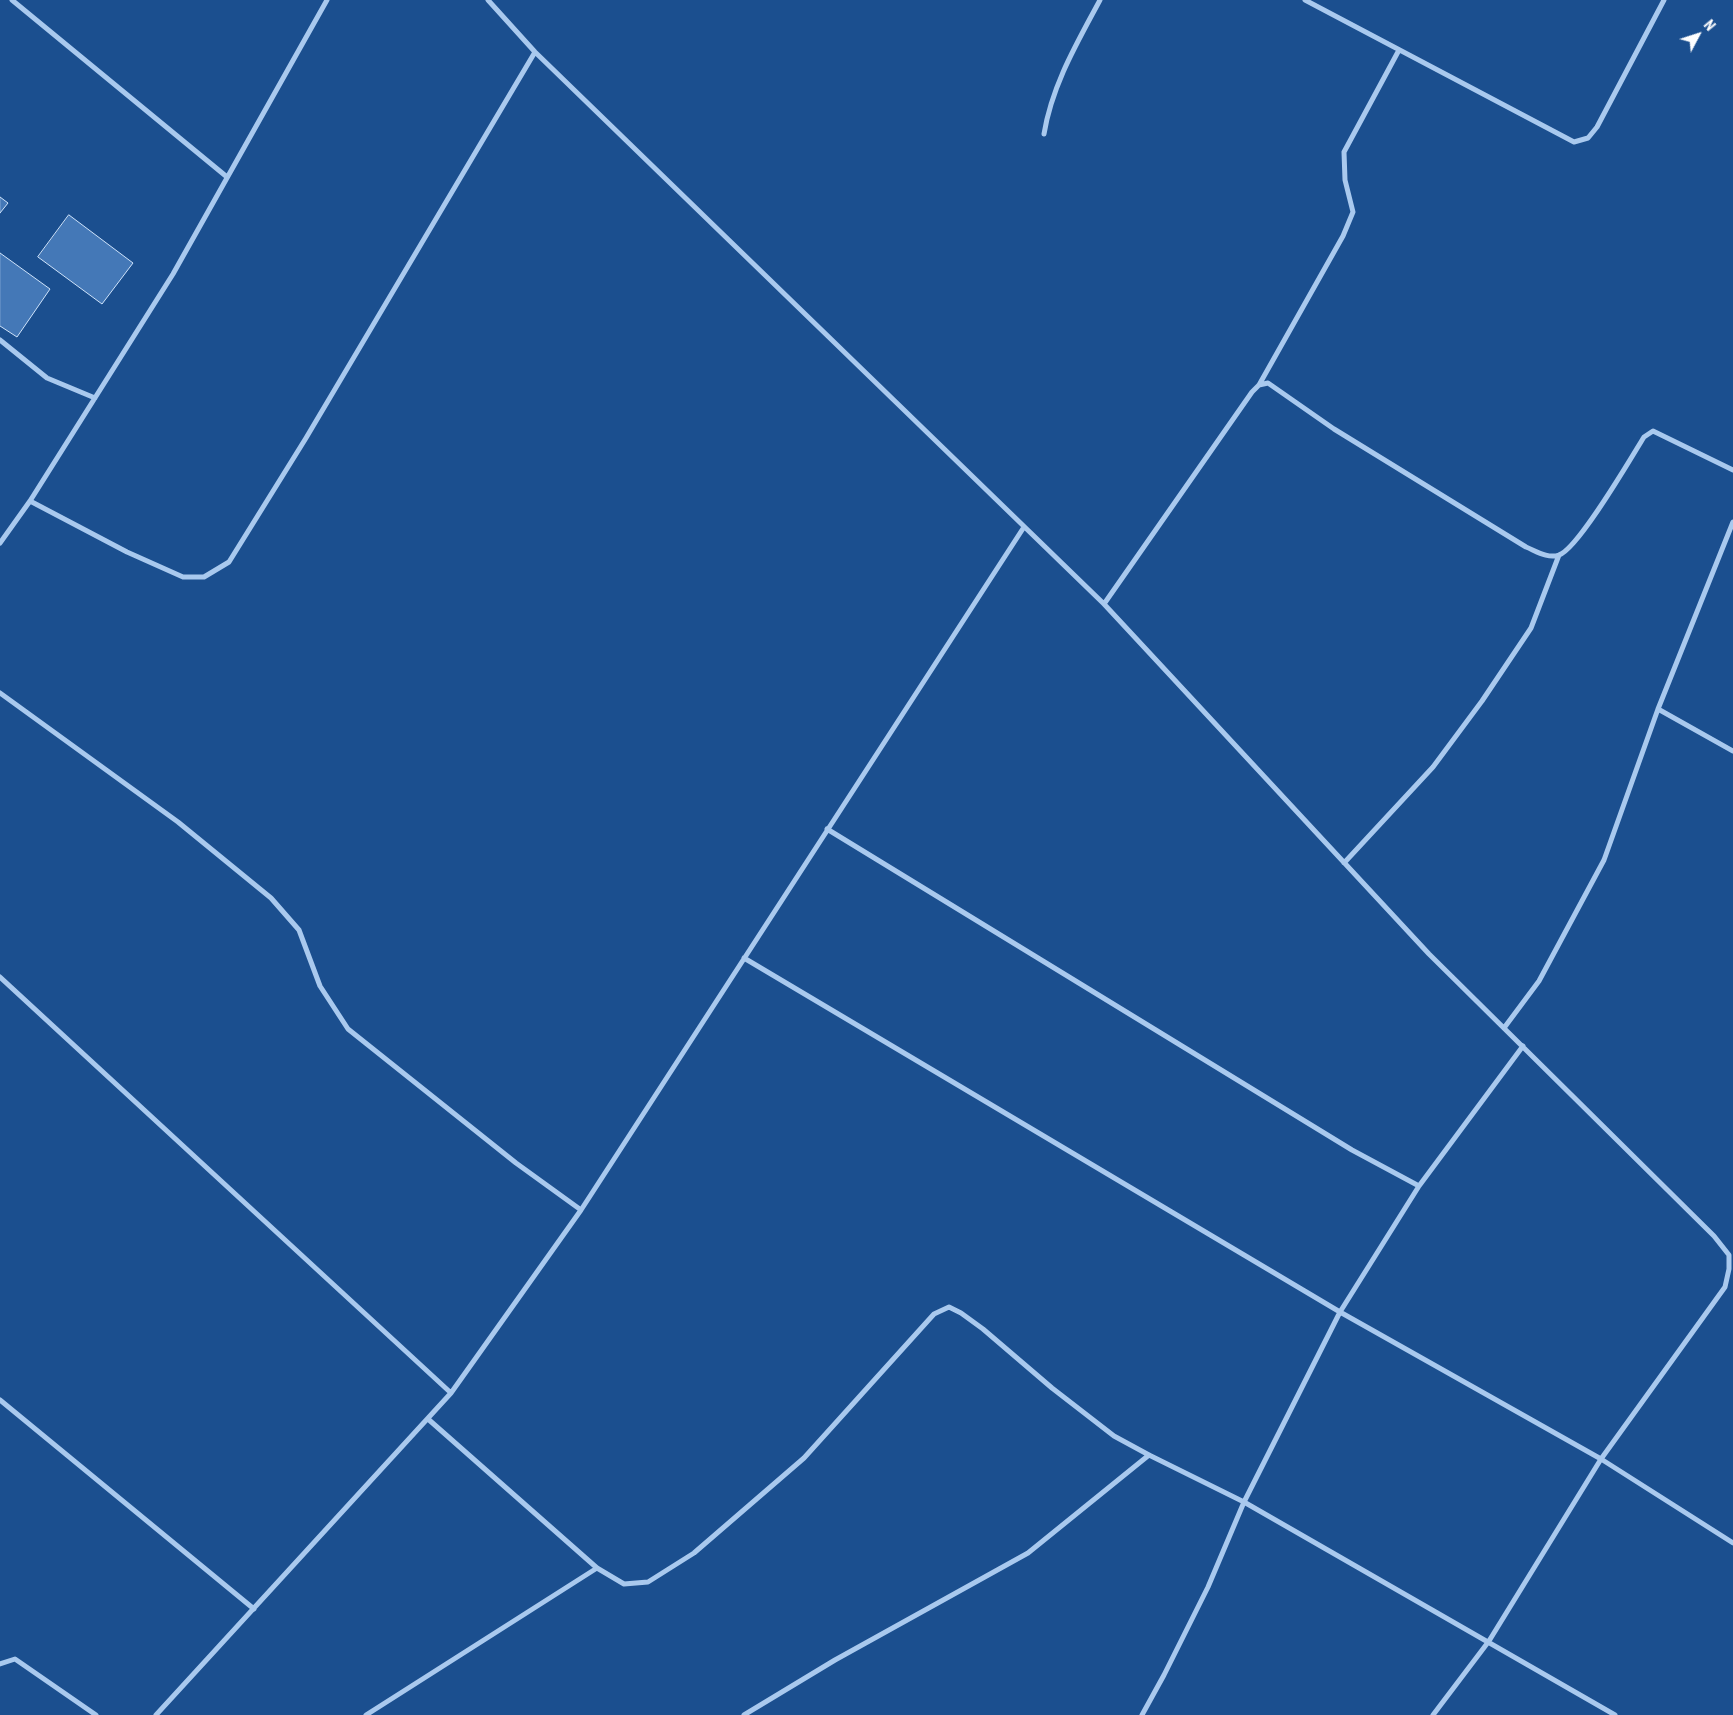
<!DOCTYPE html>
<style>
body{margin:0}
#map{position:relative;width:1733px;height:1715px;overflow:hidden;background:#1b4f8f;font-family:"Roboto Condensed",sans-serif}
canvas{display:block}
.north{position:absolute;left:1673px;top:10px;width:50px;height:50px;-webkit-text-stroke:4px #1b4f8f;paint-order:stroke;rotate:50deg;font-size:14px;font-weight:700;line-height:20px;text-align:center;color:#fff}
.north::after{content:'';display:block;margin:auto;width:18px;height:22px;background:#fff;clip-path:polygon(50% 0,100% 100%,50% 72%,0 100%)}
</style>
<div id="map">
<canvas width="1733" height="1715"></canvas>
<div class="north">N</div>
</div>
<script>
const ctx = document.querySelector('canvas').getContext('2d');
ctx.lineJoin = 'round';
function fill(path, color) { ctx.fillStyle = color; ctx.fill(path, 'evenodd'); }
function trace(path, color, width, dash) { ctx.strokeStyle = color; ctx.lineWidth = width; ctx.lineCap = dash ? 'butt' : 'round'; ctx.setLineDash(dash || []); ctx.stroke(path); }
const building = new Path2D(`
 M0 197 8 203 0 213Z
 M69 215 133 263 102 304 38 257Z
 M0 253 50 289 17 337 0 326Z`);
fill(building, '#4478b7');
trace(building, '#cfe3fa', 1);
trace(new Path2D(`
 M12 0 227 177
 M488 0 535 52 1104 604 1429 954 1714 1236 1729 1255V1269L1725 1287 1601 1459 1489 1641 1433 1715
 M1305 0 1574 142 1588 138 1597 127 1664 0
 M1044 134C1052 85 1077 43 1100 0
 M0 340 47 378 95 398
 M1259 385 1268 383 1334 429 1526 547C1536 551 1548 559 1559 555 1578 549 1631 458 1644 437L1653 431 1733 470
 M30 501 127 552 183 577H204L229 562 306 438 535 52
 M0 543 30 501 173 274 327 0
 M1104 604 1252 392 1259 385 1343 236 1353 212 1345 180 1344 152 1399 50
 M0 693 178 822 271 898 299 930 320 986 348 1029 516 1163 581 1210
 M1658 709 1733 751
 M827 829 1352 1150 1419 1186
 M1344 863 1433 767 1482 701 1531 628 1559 555
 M744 958 1340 1312 1601 1459 1733 1543
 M0 977 451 1393
 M1504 1028 1539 981 1604 860 1658 709 1733 522
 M0 1400 254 1609
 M428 1419 597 1568 624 1584 648 1582 694 1553 804 1458 934 1314 949 1307 961 1313 983 1329 1052 1388 1114 1436 1149 1455 1244 1502 1615 1715
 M0 1664 15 1659 96 1715
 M156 1715 451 1393 581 1210 1024 527
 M366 1715 597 1568
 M744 1715 835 1660 1028 1553 1149 1455
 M1142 1715 1164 1675 1208 1587 1244 1502 1340 1312 1419 1186 1523 1046`), '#a9c9ee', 5);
</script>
